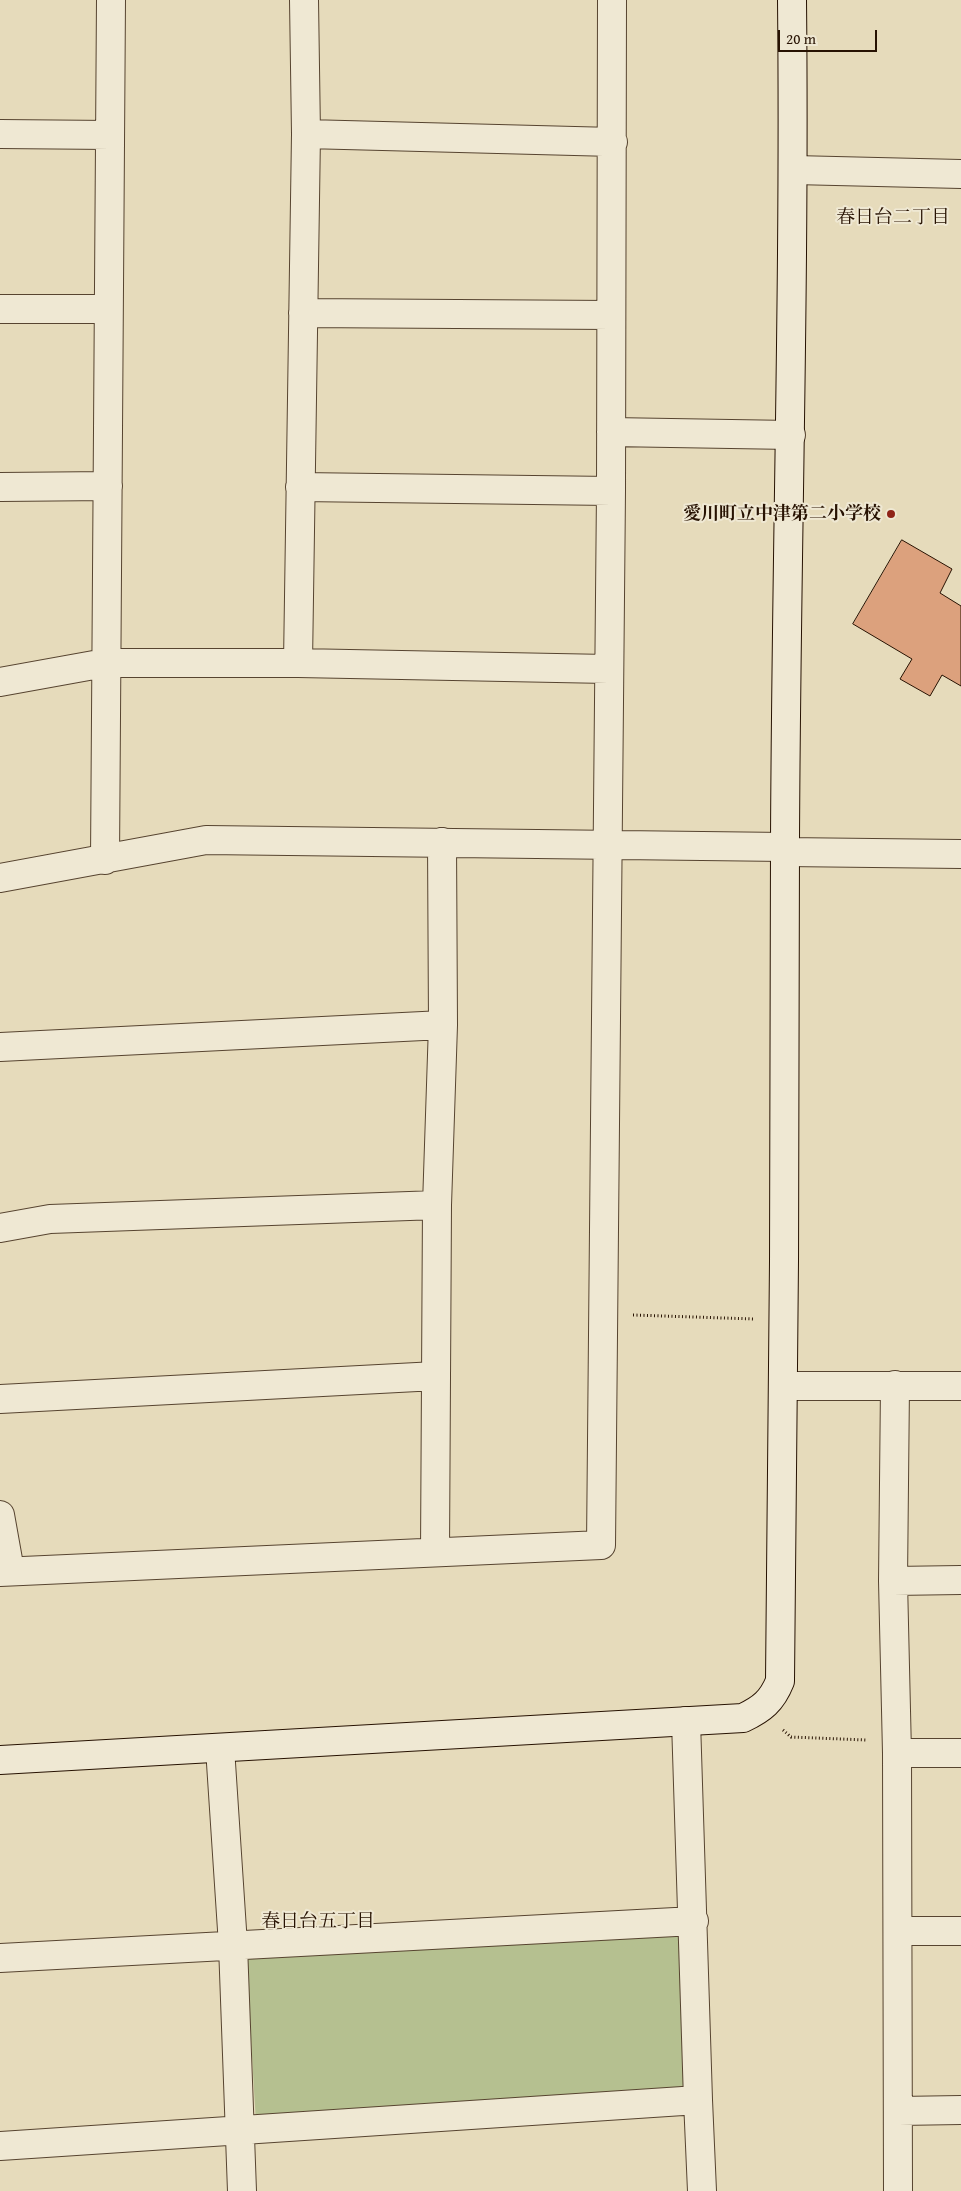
<!DOCTYPE html>
<meta charset="utf-8">
<style>
body{margin:0}
#map{position:relative;width:961px;height:2191px;overflow:hidden;background:#e6dbbb;font-family:"Gentium Book Plus",serif}
canvas{display:block}
.scale{position:absolute;left:778px;top:30px;width:99px;height:22px;box-sizing:border-box;border:2px solid #271202;border-top:0;padding-left:6px;font-size:15px;line-height:18px;white-space:nowrap;color:#271202;-webkit-text-stroke:4px #efe8d3;paint-order:stroke}
</style>
<div id="map">
<canvas width="961" height="2191"></canvas>
<div class="scale">20 m</div>
</div>
<script>
const ctx = document.querySelector('canvas').getContext('2d');
ctx.lineJoin = 'round';
function fill(path, color) { ctx.fillStyle = color; ctx.fill(path, 'evenodd'); }
function trace(path, color, width, dash) { ctx.strokeStyle = color; ctx.lineWidth = width; ctx.lineCap = dash ? 'butt' : 'round'; ctx.setLineDash(dash || []); ctx.stroke(path); }
function label(font, color, halo, rows, align = 'center') {
  ctx.font = font + ' "Gentium Book Plus","Noto Serif JP",serif'; ctx.lineWidth = 4; ctx.setLineDash([]); ctx.textBaseline = 'middle'; ctx.strokeStyle = halo; ctx.fillStyle = color; for (const [text, x, y, turn = 0] of rows) {
    ctx.save(); ctx.translate(x, y); ctx.rotate((+turn || 0) * Math.PI / 180); ctx.textAlign = isNaN(turn) ? turn : align; if (halo) ctx.strokeText(text, 0, 0); ctx.fillText(text, 0, 0); ctx.restore();
  }
}
fill(new Path2D(`
 M679 1935 684 2088 256 2123 246 1955Z`), '#b5c090');
const building = new Path2D(`
 M902 540 952 569 940 593 961 606V686L942 675 930 696 900 679 912 659 853 624Z`);
fill(building, '#dca17d');
trace(building, '#271202', 1);
const street = new Path2D(`
 M0 134 110 135
 M306 134 613 142
 M794 170 961 174
 M0 309H107
 M303 313 611 315
 M611 432 791 435
 M0 487 108 486
 M300 487 611 491
 M298 663 306 134 304 0
 M0 682 105 663H298L608 669
 M785 852 961 854
 M105 860 111 0
 M0 878 206 840 785 847
 M0 1047 443 1025
 M0 1228 50 1219 437 1205
 M784 1386H961
 M0 1399 436 1376
 M0 1515 10 1571
 M435 1552 437 1205 443 1025 442 842
 M0 1572 601 1545 611 491 612 0
 M893 1581 895 1385
 M220 1748 233 1945 242 2191
 M897 1753H961
 M898 1931H961
 M0 1958 694 1921
 M698 2100 702 2191
 M899 2111 961 2110
 M0 2146 698 2100 686 1721
 M898 2191 897 1753 893 1581 961 1580`);
const secondary = new Path2D(`
 M0 1760 743 1718C762 1709 772 1701 780 1681 784 1402 785 1124 785 845 786 563 795 282 792 0`);
trace(street, '#574430', 30);
trace(secondary, '#271202', 30);
trace(new Path2D(`
 M633 1315 754 1319
 M783 1730 791 1737 866 1740`), '#271202', 3, [1, 2.5]);
trace(street, '#efe8d3', 28);
trace(secondary, '#efe8d3', 28);
for (const [x, y, r, color] of [
 [891,514,5,"#8f2418"]
]) { const dot = new Path2D(); dot.arc(x, y, r, 0, 2 * Math.PI); ctx.fillStyle = color; ctx.fill(dot); trace(dot, '#efe8d3', 2); }
label('bold 18px', '#271202', '#efe8d3', [
 ["愛川町立中津第二小学校",881,514]
], 'right');
label('19px', '#271202', '#efe8d3', [
 ["春日台二丁目",893,218],
 ["春日台五丁目",318,1922]
]);
</script>
